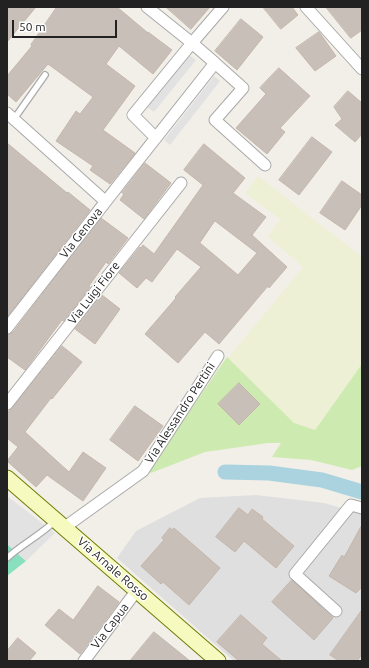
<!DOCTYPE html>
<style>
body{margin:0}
#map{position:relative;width:369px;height:668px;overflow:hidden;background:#f2efe9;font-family:Ubuntu,sans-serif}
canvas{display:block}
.frame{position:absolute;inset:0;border:8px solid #222;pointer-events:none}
.scale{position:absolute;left:12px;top:20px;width:105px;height:18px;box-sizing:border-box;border:2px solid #222;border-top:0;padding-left:5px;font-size:12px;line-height:14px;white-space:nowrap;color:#222;-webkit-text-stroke:3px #fff;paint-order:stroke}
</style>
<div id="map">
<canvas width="369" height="668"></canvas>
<div class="frame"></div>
<div class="scale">50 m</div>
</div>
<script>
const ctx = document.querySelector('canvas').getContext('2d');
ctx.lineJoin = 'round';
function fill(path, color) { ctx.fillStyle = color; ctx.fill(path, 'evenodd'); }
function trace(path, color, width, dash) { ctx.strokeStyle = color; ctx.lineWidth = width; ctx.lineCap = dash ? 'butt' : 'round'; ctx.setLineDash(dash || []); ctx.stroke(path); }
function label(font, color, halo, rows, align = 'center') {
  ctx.font = font + ' Ubuntu,sans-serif'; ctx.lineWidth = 3; ctx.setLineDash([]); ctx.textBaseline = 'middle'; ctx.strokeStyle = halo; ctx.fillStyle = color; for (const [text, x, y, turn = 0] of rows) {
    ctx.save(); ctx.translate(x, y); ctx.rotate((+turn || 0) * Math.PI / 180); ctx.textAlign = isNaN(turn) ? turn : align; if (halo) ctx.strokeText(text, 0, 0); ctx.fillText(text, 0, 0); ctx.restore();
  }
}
fill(new Path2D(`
 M256 495 324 503 356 512 362 515V661H234L117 558 136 531 200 498Z`), '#e0dfdf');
fill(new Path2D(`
 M258 176 362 257V364L315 430 294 424 228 358 303 267 268 237 280 219 245 193Z`), '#eef0d5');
fill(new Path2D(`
 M227 357 294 423 315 430 362 364V466L352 470 311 460 272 457 281 443H268L205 452 151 473 148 471Z`), '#cdebb0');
fill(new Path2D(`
 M7 544 26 561 7 576Z`), '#88e0be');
fill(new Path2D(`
 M189 55 196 60 154 112 147 107Z
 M214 76 220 81 170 145 164 140Z
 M7 496 55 533 26 561 7 544Z`), '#e2e2e2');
trace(new Path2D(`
 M225 472 269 473 322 480 362 492`), '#aad3df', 15);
const building = new Path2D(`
 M10 7H36L7 42V11Z
 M57 7H117L148 33V32L172 50 153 74 119 46 106 64 135 86 103 130 135 153 110 184 90 170 93 166 56 141 76 111 80 114 93 97 48 64 16 102 7 94V76L32 46 31 45Z
 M166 7H210L191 29Z
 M263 7H292L298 15 281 29Z
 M326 7H362V30L351 38Z
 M241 19 263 37 237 70 215 51Z
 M319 32 336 56 315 71 296 48Z
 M279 68 310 96 280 128 285 132 267 154 236 128 266 94 260 88Z
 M348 91 362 103V134L355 142 335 125 342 119 334 107Z
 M312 137 332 152 299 195 279 180Z
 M7 143 67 193 68 192 90 210 7 317Z
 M204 144 245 178 233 193 266 217 252 235 287 267 269 288 268 286 219 344 205 332 178 363 145 334 176 298 175 297 201 267 177 249 152 282 146 278 137 288 119 273 140 247 141 248 143 245 154 254 203 185 184 170ZM215 221 257 253 238 275 200 243Z
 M145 163 171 183 144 219 120 200 124 194 122 193Z
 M342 181 362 195V205L345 230 320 213Z
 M101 218 128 238 108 264 106 262 89 286 90 287 64 321 62 320 25 370 7 357V335L13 332Z
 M102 295 120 309 95 344 75 329Z
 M62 346 82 362 52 399 51 398 25 432 69 472 83 452 106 468 83 501 47 475 36 487 7 461 18 447 7 438V413L12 408Z
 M239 383 260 404 239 425 218 404Z
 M135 406 163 426 138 461 110 440Z
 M239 508 248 515 252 509 263 517 262 519 294 546 276 568 244 541 235 552 216 537Z
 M362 525V587L356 593 329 576 342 555 344 557Z
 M170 528 173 530 174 528 220 568 189 605 163 582 161 584 141 566 164 540 162 538Z
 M292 580 333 618 314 640 272 602Z
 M98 586 119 602 80 654 45 625 59 609 73 620Z
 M362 610V654L357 661H339L330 655Z
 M241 615 267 638 262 644 282 661H239L217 642Z
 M154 632 190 661H130Z
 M18 638 36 653 29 661H7V651Z`);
fill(building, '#c7bfb8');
trace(building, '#c4b6ab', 1);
const lane = new Path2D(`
 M14 119 45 75
 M7 558C22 544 41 535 56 520`);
const street = new Path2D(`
 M147 7 192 43 223 7
 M306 7 362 69
 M215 63 243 88 215 120 265 165
 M7 113 105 201
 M7 328C76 239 145 151 215 63L192 43 133 115 156 138
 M7 404 181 183
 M65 527 143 471 218 356
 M336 611 295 574 351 505 362 508
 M84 661 137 590`);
const secondary = new Path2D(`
 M7 478 218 661`);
trace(lane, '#a9a9a9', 8);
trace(street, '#a9a9a9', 13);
trace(secondary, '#707d05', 17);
trace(lane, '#fff', 5.5);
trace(street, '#fff', 11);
trace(secondary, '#f7fabf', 15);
label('12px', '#222', '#fff', [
 ["Via Genova",81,233,-52],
 ["Via Luigi Fiore",94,293,-52],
 ["Via Alessandro Pertini",180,413,-57],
 ["Via Arnale Rosso",113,569,41],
 ["Via Capua",110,626,-53]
]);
</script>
